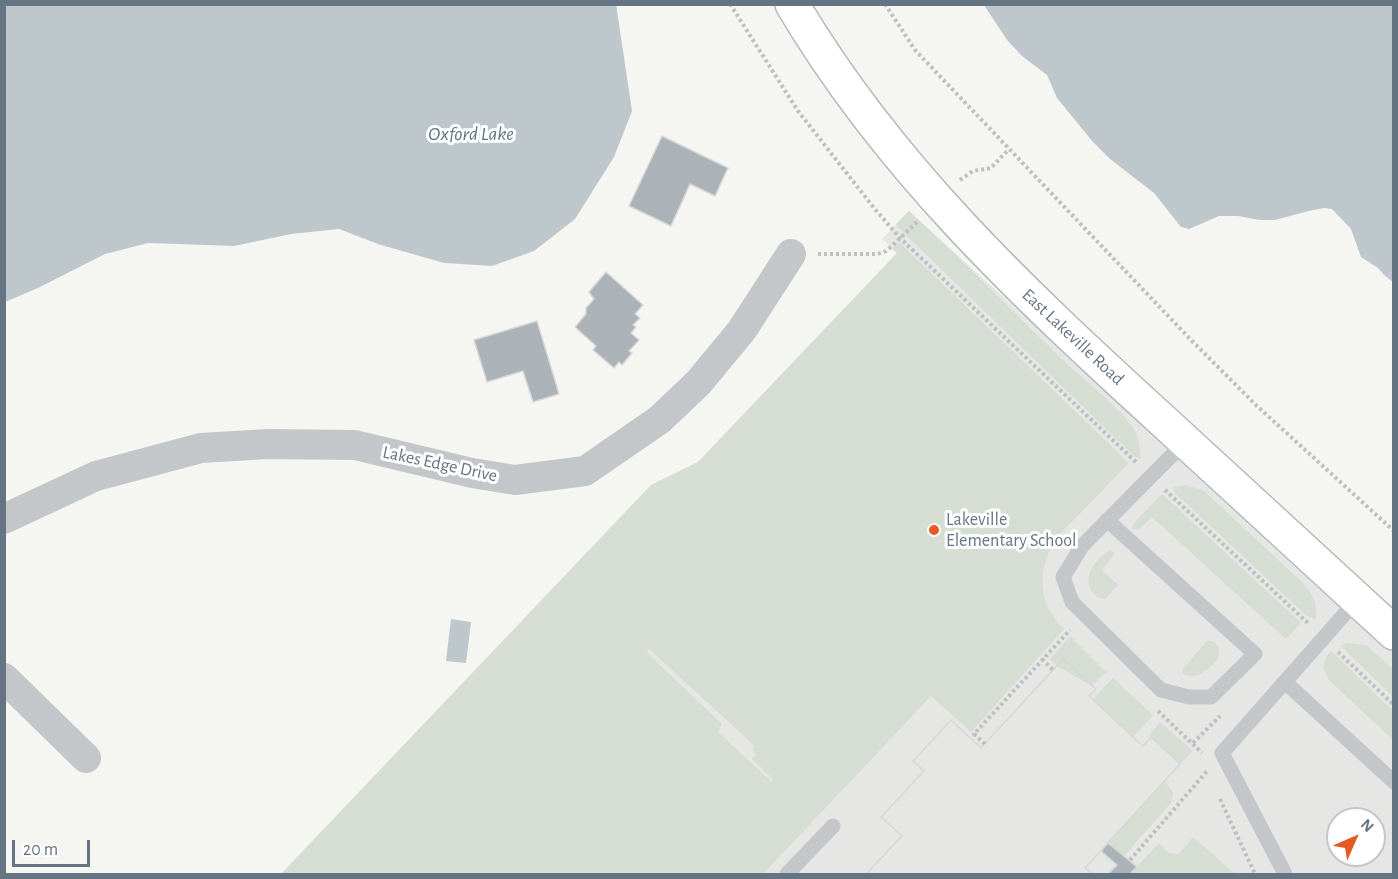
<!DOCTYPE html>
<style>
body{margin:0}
#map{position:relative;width:1398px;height:879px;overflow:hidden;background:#f5f6f2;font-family:"Alegreya Sans",sans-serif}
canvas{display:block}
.frame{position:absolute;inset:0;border:6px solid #647483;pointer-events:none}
.north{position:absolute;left:1326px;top:807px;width:60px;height:60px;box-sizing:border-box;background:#fff;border:2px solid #c1c7cd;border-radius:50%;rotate:45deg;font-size:16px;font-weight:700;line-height:24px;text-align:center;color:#647483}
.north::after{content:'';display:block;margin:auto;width:21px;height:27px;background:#e55923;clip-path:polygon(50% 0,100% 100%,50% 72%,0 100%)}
.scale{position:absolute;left:12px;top:840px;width:78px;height:27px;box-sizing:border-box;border:3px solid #647483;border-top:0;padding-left:8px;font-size:18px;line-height:21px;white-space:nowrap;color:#647483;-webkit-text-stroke:4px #fff;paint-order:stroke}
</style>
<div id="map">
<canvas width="1398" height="879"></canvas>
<div class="frame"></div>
<div class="north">N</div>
<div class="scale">20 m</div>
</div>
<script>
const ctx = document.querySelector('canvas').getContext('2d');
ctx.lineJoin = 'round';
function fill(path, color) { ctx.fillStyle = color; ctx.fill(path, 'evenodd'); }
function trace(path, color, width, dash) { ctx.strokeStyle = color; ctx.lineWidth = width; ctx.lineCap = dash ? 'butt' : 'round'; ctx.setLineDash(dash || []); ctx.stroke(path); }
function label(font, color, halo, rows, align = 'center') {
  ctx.font = font + ' "Alegreya Sans",sans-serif'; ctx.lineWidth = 6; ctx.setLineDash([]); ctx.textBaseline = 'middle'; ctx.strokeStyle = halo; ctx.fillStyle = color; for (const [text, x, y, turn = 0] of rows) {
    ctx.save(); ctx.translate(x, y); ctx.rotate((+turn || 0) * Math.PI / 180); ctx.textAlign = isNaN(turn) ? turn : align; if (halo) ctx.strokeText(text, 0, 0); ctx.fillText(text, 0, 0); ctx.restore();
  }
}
fill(new Path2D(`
 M909 211 1393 651V874H281L651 485 698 462 897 253 882 239ZM1338 819H1374V855H1338Z`), '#e6e7e5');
fill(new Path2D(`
 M909 211C962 259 1012 311 1064 361 1086 383 1115 402 1133 428 1139 437 1141 448 1140 459L1134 456 907 236 896 224Z
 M897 243 901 244 1129 463 1058 536C1037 566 1036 603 1064 629L971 732 931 696 763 874H281L651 485 698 462 897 253 892 249ZM649 649 755 746 752 750 756 754 752 759 772 778 773 783 718 732 722 724 647 653Z
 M1185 485 1203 490 1304 584C1313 596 1319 605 1315 620L1307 616 1175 493 1173 487Z
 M1162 494 1301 623 1286 639 1152 517 1138 530 1132 528 1133 524Z
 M1110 550 1115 553 1102 570 1118 585 1106 598 1101 599C1077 585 1092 561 1110 550Z
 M1070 636 1106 672 1092 686 1057 666 1050 659Z
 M1207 641H1212L1219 647 1218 659C1208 669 1198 681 1183 674L1182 670Z
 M1348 643 1366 645 1393 669V697L1340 645Z
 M1331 651 1393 711V740L1329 680 1323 668 1326 657Z
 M1113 678 1153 715 1133 737 1093 699Z
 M1160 722 1193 751 1180 764 1149 735Z
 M1165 781 1173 793 1172 802 1123 857 1108 843Z
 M1193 837 1235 874H1130L1159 843 1169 853 1179 854Z`), '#d6ddd3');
fill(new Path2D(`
 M616 4 632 111 614 157 575 219 534 251 492 266 444 263 378 244 339 229 291 234 234 246 148 243 105 254 38 288 5 302V5Z
 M984 5H1393V282L1384 275 1378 268 1361 257 1351 229 1332 209 1324 208 1309 211 1275 220H1260L1238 216H1219L1189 229 1181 227 1154 193 1110 159 1093 142 1057 98 1047 75 1022 56 1007 40Z
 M451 619 471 622 466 663 446 661Z`), '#bdc7cc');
const building = new Path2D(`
 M662 136 728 168 715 196 690 184 671 226 629 206Z
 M606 272 643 305 635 314 640 318 633 325 636 327 631 333 639 340 629 351 632 353 622 365 619 362 614 368 593 350 596 346 575 327 586 314V308L594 299 589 292Z
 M537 321 559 394 533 402 523 371 487 382 474 340Z
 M1063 659 1096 689 1089 696 1133 737 1143 746 1151 737 1180 764 1085 868 1093 874H866L902 836 881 817 924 771 913 761 951 720 981 748Z
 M1063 659 1096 689 1089 696 1133 737 1143 746 1151 737 1180 764 1085 868 1093 874H866L902 836 881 817 924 771 913 761 951 720 981 748Z
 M1108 843 1137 867 1130 874H1108L1117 865 1101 851Z`);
fill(building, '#abb2b8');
trace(building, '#d7d7d5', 1.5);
const secondary = new Path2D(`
 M792 4C889 168 1022 292 1161 419 1239 490 1316 562 1394 633`);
trace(secondary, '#b5babe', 36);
trace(new Path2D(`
 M730 4 798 111 874 208 900 238 1138 464
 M885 4 915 50 1193 342 1257 406 1394 531
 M960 180 973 171 991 168 1009 149
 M818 254H878L886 251 893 245 918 221
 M1165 490 1309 624
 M1338 652 1394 705
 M1042 659 1053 670
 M1158 711 1202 753
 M1193 743 1220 716
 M985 744 974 734 1070 630
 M1220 799 1255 874
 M1130 860 1208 770`), '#bdbfc1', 4, [3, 3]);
trace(new Path2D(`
 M1107 520 1255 654 1211 697H1189L1161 690 1072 602 1063 577 1082 546 1186 441
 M1285 682 1394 782
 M787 874 833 826
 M1285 874 1222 753 1357 600`), '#c3c7ca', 15);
trace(new Path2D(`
 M4 519 96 476 201 448 268 444 355 445 472 473 515 480 585 471 659 420 699 382 742 330 791 254
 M4 678 86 758`), '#c3c7ca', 30);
trace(secondary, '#fff', 33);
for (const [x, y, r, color] of [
 [934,530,6,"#e55923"]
]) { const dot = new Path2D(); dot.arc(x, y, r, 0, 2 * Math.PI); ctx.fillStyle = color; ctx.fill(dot); trace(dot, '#fff', 2); }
label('18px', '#647483', '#fff', [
 ["East Lakeville Road",1073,337,43],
 ["Lakes Edge Drive",440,464,12]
]);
label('18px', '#647483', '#fff', [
 ["Lakeville",946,520],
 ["Elementary School",946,541]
], 'left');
label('italic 20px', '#607680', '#fff', [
 ["Oxford Lake",471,134]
]);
</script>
